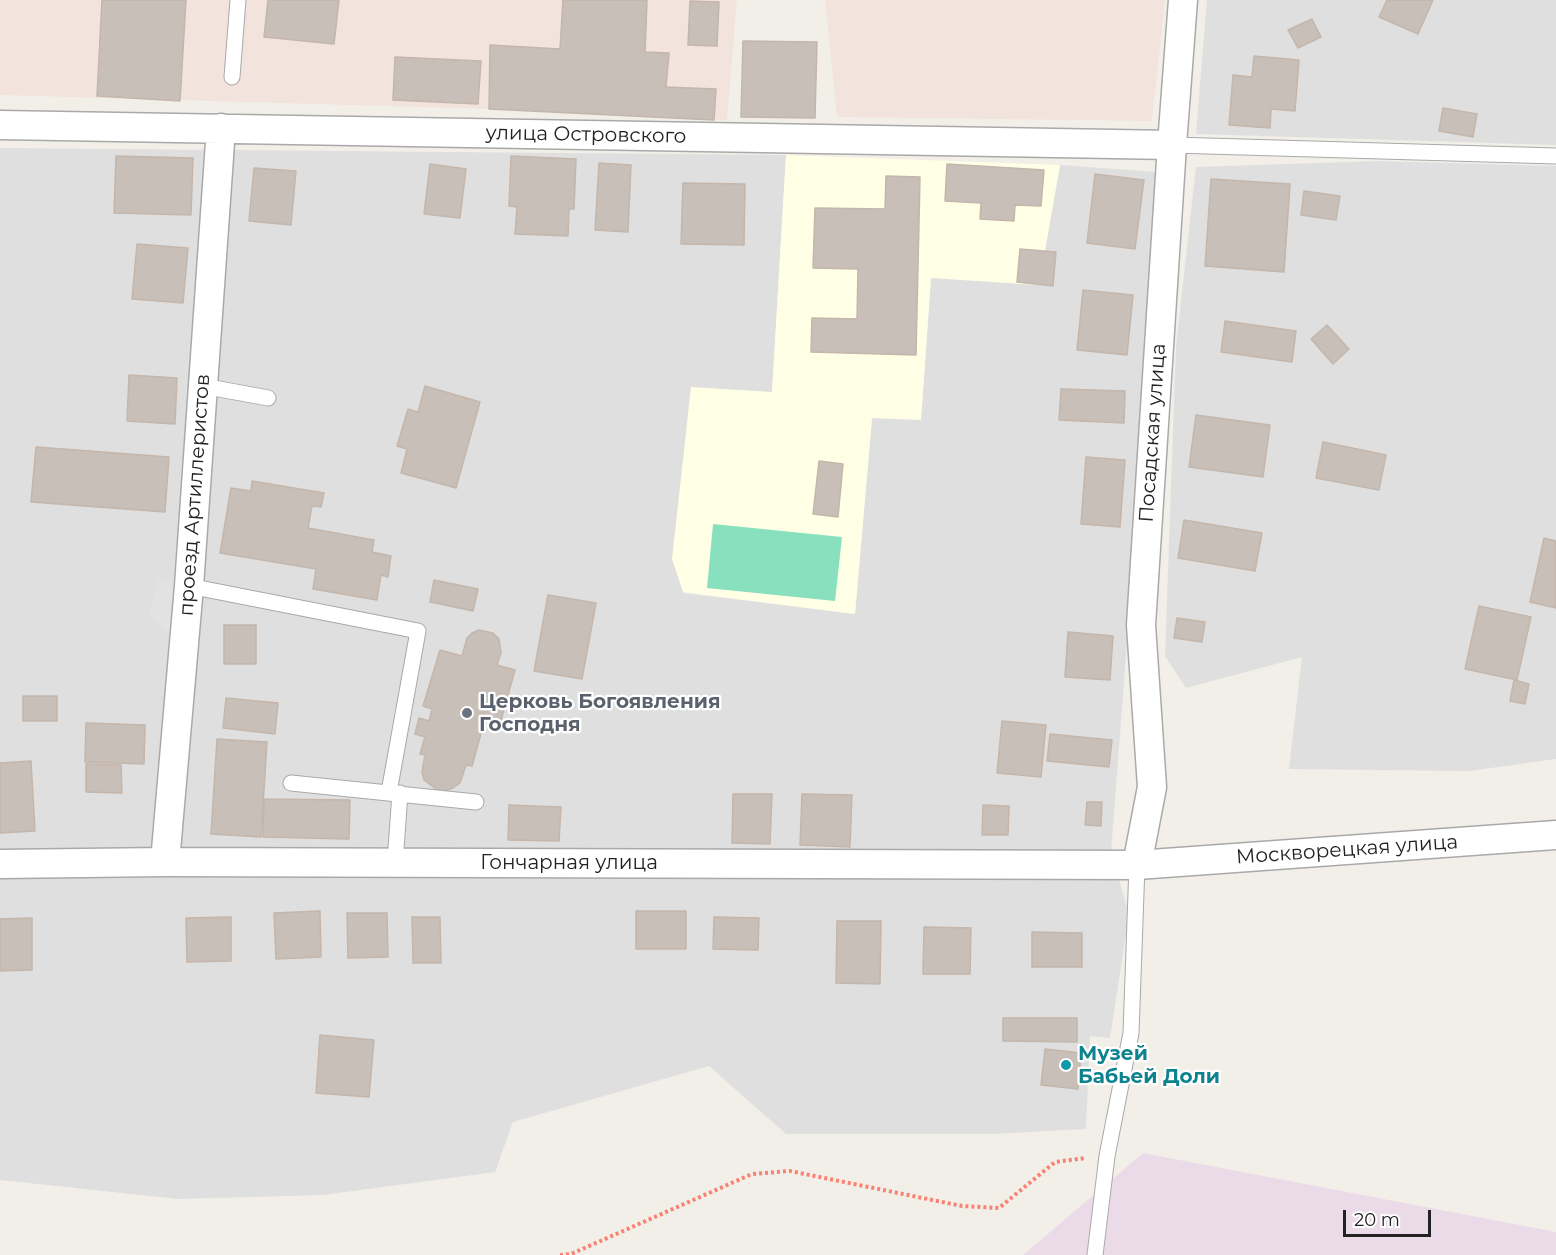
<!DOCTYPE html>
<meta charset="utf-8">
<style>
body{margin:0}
#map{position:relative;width:1556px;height:1255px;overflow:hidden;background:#f2efe9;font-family:Montserrat,sans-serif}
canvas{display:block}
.scale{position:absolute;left:1343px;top:1210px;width:88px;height:27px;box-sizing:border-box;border:3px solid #222;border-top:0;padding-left:8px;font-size:18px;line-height:21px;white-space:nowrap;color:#222;-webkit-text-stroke:4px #fff;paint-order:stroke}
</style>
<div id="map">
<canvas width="1556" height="1255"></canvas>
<div class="scale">20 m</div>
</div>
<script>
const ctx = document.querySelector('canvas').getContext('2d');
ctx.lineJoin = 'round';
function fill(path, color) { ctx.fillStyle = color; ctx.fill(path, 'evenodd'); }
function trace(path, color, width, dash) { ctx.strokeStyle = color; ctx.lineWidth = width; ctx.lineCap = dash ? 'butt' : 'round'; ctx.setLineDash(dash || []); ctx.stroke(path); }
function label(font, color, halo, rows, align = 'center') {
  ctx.font = font + ' Montserrat,sans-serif'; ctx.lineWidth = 4.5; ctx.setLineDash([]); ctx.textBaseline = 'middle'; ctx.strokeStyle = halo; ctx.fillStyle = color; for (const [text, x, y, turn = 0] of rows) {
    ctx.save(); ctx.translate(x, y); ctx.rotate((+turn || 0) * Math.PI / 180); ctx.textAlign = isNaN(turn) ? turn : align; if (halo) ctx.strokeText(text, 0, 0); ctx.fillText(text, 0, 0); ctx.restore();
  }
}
fill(new Path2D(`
 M1207 0H1556V145L1196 134Z
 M0 148 786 155 772 392 683 593 855 614 872 418 921 419 931 277 1053 286 1044 252 1060 165 1158 172 1162 184 1111 852 1129 914 1110 1038 1090 1036 1086 1129 993 1134H786L709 1066 513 1122 495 1172 323 1195 178 1199 0 1180Z
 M1378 161 1556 166V759L1469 771 1289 769 1302 657 1186 688 1165 656 1176 347 1196 167Z`), '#e0dfdf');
fill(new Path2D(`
 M1143 1153 1556 1232V1255H1023Z`), '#ebdbe8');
fill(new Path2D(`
 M786 155 1060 165 1045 251 1053 286 931 278 921 420 872 418 855 614 683 592 672 559 691 387 772 392Z`), '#ffffe5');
fill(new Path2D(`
 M0 0H737L727 120 489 109 0 95Z
 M825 0H1165L1152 121 837 117Z`), '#f3e3dd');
fill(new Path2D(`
 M713 524 842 537 835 601 707 588Z`), '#88e0be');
fill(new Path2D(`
 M181 577 177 644 150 615 157 581Z`), '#e2e2e2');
const building = new Path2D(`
 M102 0H186L180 101 97 96Z
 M268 0H339L334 44 264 37Z
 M563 0H647L645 52 669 53 666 87 716 89 714 120 489 109 490 45 560 49Z
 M1387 0H1433L1418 34 1379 17Z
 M690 1 719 2 717 46 688 45Z
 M1312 19 1321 37 1298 48 1288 30Z
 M743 41 817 42 815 118 741 117Z
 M1254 56 1299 60 1295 111 1271 109 1270 128 1229 125 1233 75 1252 77Z
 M395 57 481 61 478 104 393 100Z
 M1443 108 1477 114 1473 137 1439 131Z
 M116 156 193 158 191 215 114 213Z
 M511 156 576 159 574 209H569L568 236 515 234 517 207 509 206Z
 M599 163 631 165 628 232 595 230Z
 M430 164 466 169 460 218 424 214Z
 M947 164 1044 170 1041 206 1015 205 1014 221 980 219 981 203 945 201Z
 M254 168 296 171 291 225 249 221Z
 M1095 174 1144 180 1135 249 1087 243Z
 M886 176 920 177 916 355 811 352 812 318 857 319 858 269 813 268 815 208 885 209Z
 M1211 179 1290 184 1284 272 1205 266Z
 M683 183 745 184 744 245 681 244Z
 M1304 191 1340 196 1336 220 1301 215Z
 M137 244 188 248 183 303 132 299Z
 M1020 249 1056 252 1053 286 1017 282Z
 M1083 290 1133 295 1127 355 1077 350Z
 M1225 321 1296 331 1292 362 1221 352Z
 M1327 325 1349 349 1333 364 1311 339Z
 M129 375 177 378 175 424 127 421Z
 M425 386 480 402 456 488 401 473 407 449 397 446 408 409 418 412Z
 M1061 389 1125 391 1124 423 1059 420Z
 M1196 415 1270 425 1263 477 1189 467Z
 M1323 442 1386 455 1379 490 1316 478Z
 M36 447 169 457 165 512 31 502Z
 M1086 457 1125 460 1120 527 1081 524Z
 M819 461 843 464 838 517 813 514Z
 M252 481 324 493 321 507 312 506 308 528 374 540 372 552 391 556 388 577 381 575 377 600 313 589 316 569 220 553 231 488 251 491Z
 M1184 520 1262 533 1255 571 1178 558Z
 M1544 538 1556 541V608L1530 602Z
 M434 580 478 589 473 611 430 602Z
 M548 595 596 603 582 679 534 671Z
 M1479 606 1531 617 1517 680 1465 669Z
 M1177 618 1205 622 1202 642 1174 638Z
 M224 625H256V664H224Z
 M479 630 493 633 499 639 501 653 497 665 515 670 500 724 485 719 472 766 466 765 460 783 453 788 445 791 437 790 424 780 422 772 425 755 420 754 425 737 415 734 419 718 429 721 432 709 423 706 440 650 462 656 467 638 472 633Z
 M1068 632 1113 636 1110 680 1065 677Z
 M1514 680 1529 684 1525 704 1510 701Z
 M23 696H57V721H23Z
 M226 698 278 703 275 734 223 728Z
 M1002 721 1046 725 1041 777 997 773Z
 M86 723 145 725 144 764 85 762Z
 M1050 734 1112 740 1109 767 1047 761Z
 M217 739 267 742 261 837 211 834Z
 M31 761 35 831 0 833V763Z
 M86 764 121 765 122 793 86 792Z
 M733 794H772L770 844 732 843Z
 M802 794 852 795 850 847 800 845Z
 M264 799 350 800 349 839 263 837Z
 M1087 802H1102L1101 826 1085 825Z
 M509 805 561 807 559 841 508 840Z
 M983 805 1009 806 1008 835H982Z
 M320 911 321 957 276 959 274 913Z
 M636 911H686V949H636Z
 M347 913H387L388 957 348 958Z
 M231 917V961L187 962 186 918Z
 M412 917H440L441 963H413Z
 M714 917 759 918 758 950 713 949Z
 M32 918V970L0 971V919Z
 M837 921H881L880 984 836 983Z
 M924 927 971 928 970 974H923Z
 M1032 932 1082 933V967H1032Z
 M1003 1018H1077V1042L1003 1041Z
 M320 1035 374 1040 369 1097 316 1093Z
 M1045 1049 1081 1053 1078 1089 1041 1085Z`);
fill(building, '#c7bfb8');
trace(building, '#c4b6ab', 1.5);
const service = new Path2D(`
 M232 77 238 0
 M1172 145 1556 156
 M203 386 268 398
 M189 586 418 631 389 792
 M291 783 476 802
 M395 863 400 793
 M1095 1255 1107 1156 1131 1033 1137 865`);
const minor = new Path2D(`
 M0 125 1172 145
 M165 862 189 586 221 128
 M0 864 165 862 1137 865 1556 835
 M1137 865 1152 787 1141 625 1172 145 1183 0`);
trace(service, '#a9a9a9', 17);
trace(minor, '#a9a9a9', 31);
trace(new Path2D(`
 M560 1255 571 1254 752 1174 790 1171 962 1206 999 1208 1055 1162 1086 1158`), '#fa8072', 4, [3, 3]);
trace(service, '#fff', 15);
trace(minor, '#fff', 28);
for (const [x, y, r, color] of [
 [467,713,6,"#6b7280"],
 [1066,1065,6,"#0f9aa8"]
]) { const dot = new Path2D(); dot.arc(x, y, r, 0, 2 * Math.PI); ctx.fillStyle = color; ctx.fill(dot); trace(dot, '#fff', 2); }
label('20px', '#222', '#fff', [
 ["улица Островского",586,135,1],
 ["Посадская улица",1153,433,-86],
 ["проезд Артиллеристов",195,495,-86],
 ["Москворецкая улица",1347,850,-4],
 ["Гончарная улица",569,863]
]);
label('bold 20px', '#5b616d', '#fff', [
 ["Церковь Богоявления",479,702],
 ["Господня",479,725]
], 'left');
label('bold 20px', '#0d838f', '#fff', [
 ["Музей",1078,1054],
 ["Бабьей Доли",1078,1077]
], 'left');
</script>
